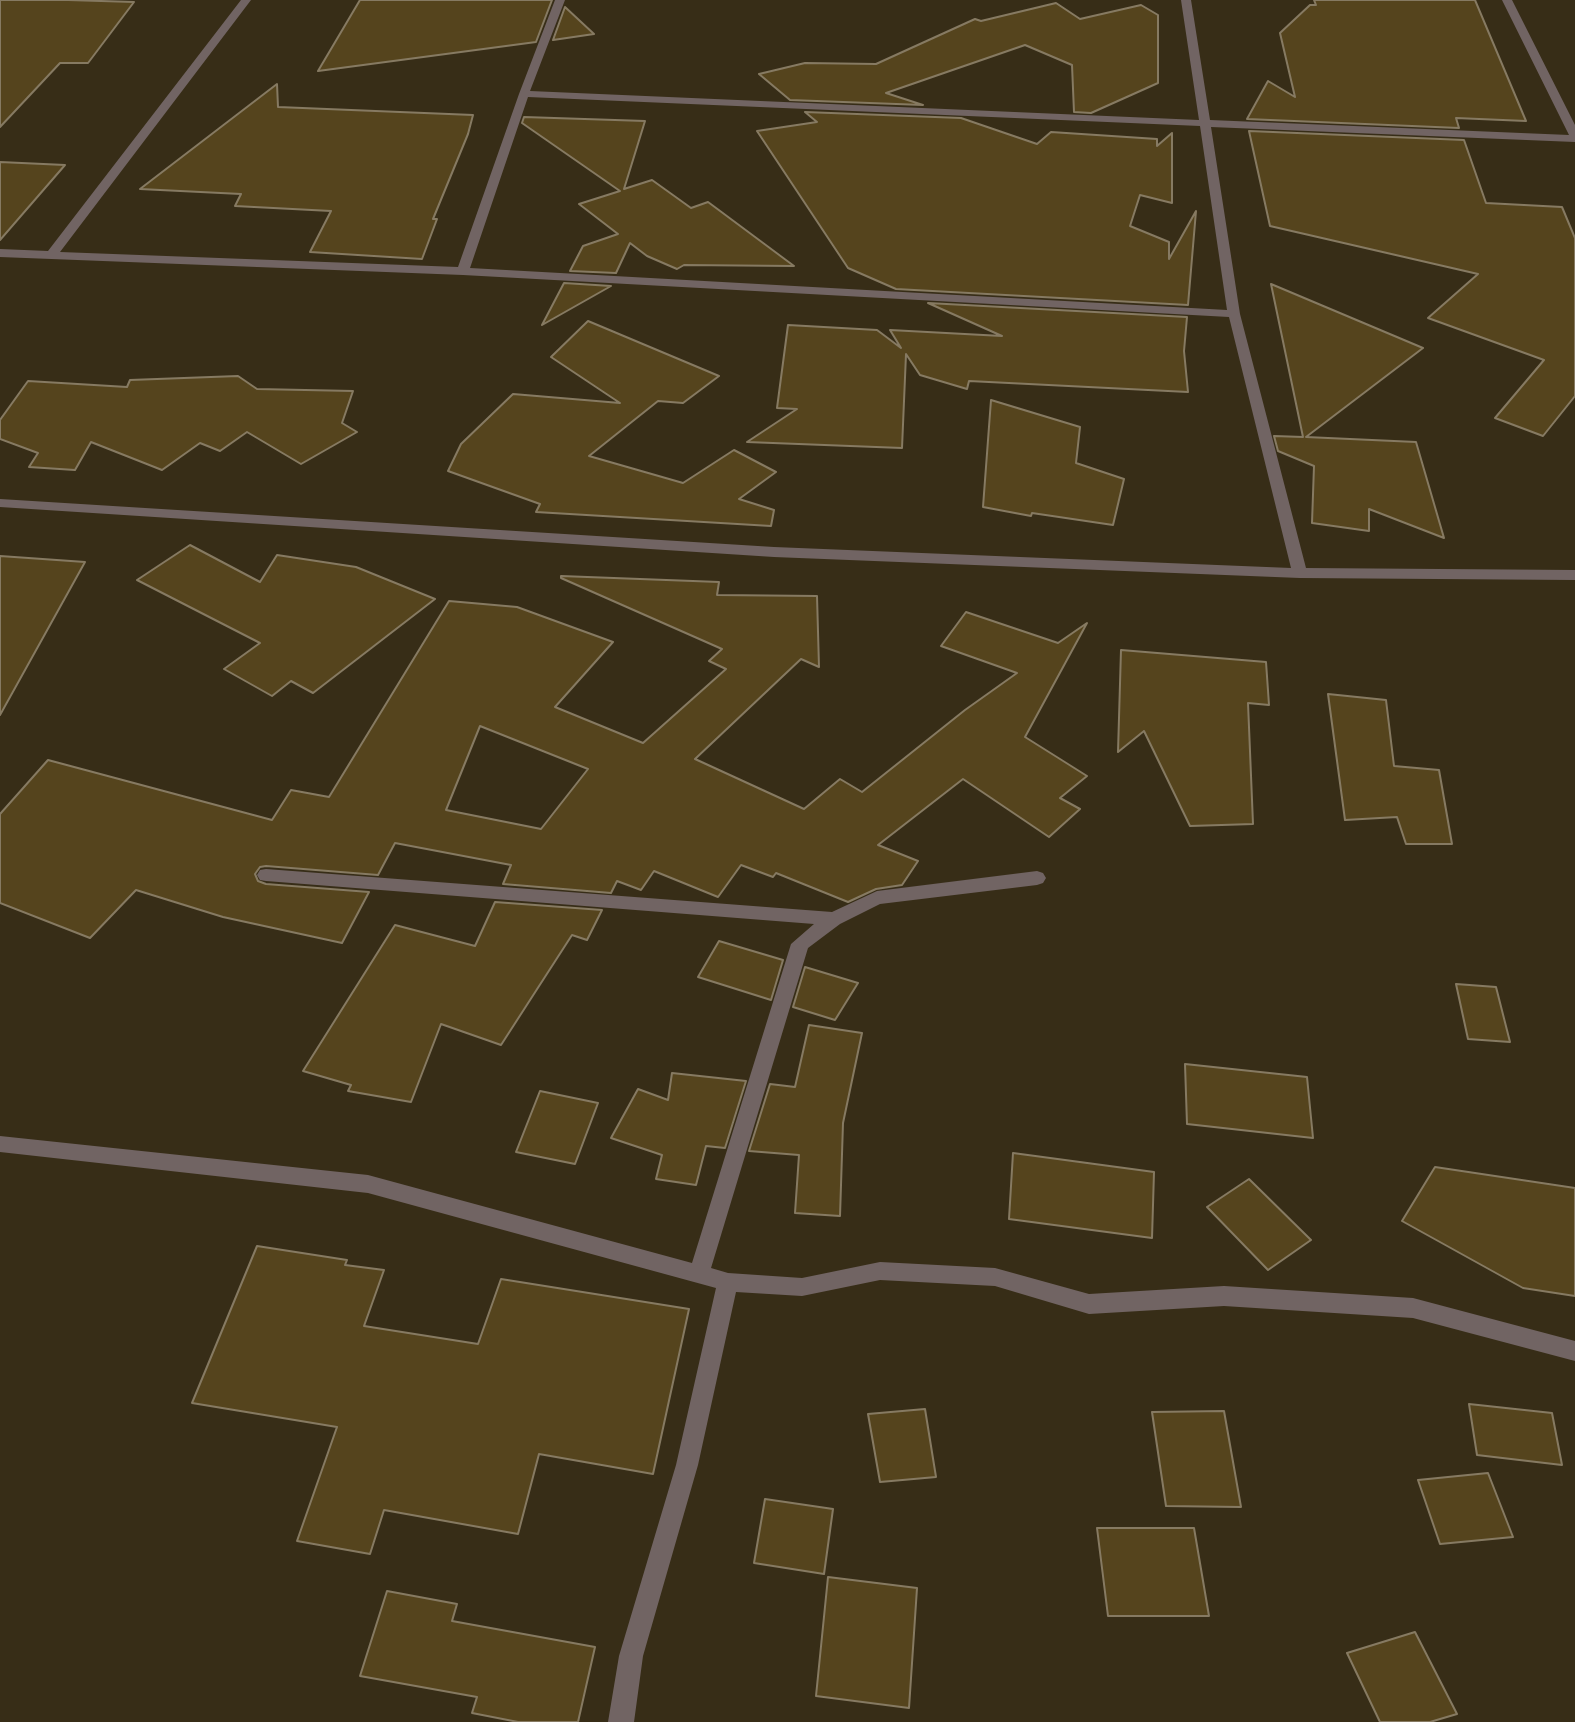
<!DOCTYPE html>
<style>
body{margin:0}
canvas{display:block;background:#372d17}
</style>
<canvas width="1575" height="1722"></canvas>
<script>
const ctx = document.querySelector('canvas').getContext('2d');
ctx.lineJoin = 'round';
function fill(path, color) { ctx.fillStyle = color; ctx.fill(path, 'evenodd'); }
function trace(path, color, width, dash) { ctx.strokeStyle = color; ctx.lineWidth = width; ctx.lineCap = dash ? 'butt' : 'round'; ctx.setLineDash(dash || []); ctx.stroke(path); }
const building = new Path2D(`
 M0 0H68L134 2 88 63H60L0 127Z
 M360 0H552L536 42 318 71Z
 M1314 0H1475L1526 121 1456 118 1459 128 1247 119 1268 81 1295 97 1280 33 1310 5H1316Z
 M1056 3 1080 19 1141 5 1158 15V83L1091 113 1074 112 1072 65 1025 45 886 93 923 105 790 100 759 74 805 63 876 64 975 19 981 21Z
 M565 7 594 34 553 40Z
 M277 84 278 107 473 115 468 134 433 219H437L422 259 310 252 331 211 235 206 241 194 140 189Z
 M805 112 961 118 1037 144 1051 132 1157 139V146L1172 133V203L1140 195 1130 226 1169 242V259L1196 211 1188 305 896 289 848 268 757 131 817 122Z
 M524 117 645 121 624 189 652 180 691 208 708 202 794 266 684 265 677 269 647 256 630 243 616 273 570 271 583 246 618 234 579 204 620 191 522 123Z
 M1249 131 1464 140 1486 203 1562 207 1575 238V396L1543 436 1495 418 1544 360 1428 318 1478 274 1270 226Z
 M0 162 65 165 0 240Z
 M564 283 611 286 542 325Z
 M1271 284 1423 348 1306 437 1416 442 1444 538 1369 509V531L1312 523 1314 466 1278 451 1274 436 1303 437Z
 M928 303 1187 317 1184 351 1188 392 969 381 967 389 920 375 906 354 902 448 747 442 797 409 777 408 788 325 877 330 901 348 890 330 1002 336Z
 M588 321 719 376 683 403 658 401 589 456 683 483 734 450 776 472 739 499 774 510 771 526 536 512 540 504 448 471 461 444 513 394 620 403 551 357Z
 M238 376 257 389 353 391 342 423 357 432 301 464 247 432 220 451 200 443 162 470 91 442 75 470 29 467 38 453 0 439V420L28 381 127 387 130 380Z
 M991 400 1080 427 1076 463 1124 479 1113 525 1032 513 1031 516 983 507Z
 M190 545 260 582 277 555 356 567 435 599 313 693 291 681 272 696 224 669 260 643 137 580Z
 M0 556 85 562 0 715Z
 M561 576 719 582 717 595 817 596 819 667 801 659 695 759 804 809 840 779 862 792 965 710 1017 673 941 646 966 612 1058 643 1087 623 1025 737 1087 776 1060 798 1080 809 1049 837 963 779 878 845 918 861 902 885 876 889 848 902 776 873 773 877 741 865 718 897 654 871 641 890 617 881 611 893 503 884 511 865 395 843 378 875 266 866 260 867 255 874 258 881 266 884 369 892 342 943 223 917 136 890 90 938 0 903V814L48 760 272 820 291 790 329 797 449 601 517 607 613 642 555 707 643 743 726 669 709 661 722 649 561 578ZM480 726 588 769 541 829 446 810Z
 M1121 650 1266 662 1269 705 1248 703 1253 824 1190 826 1144 731 1118 752Z
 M1328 694 1386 700 1394 766 1439 770 1452 844H1406L1397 817 1345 820Z
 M495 902 602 910 587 940 572 935 501 1045 441 1024 411 1102 348 1091 351 1085 303 1071 395 925 475 946Z
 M719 941 783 960 771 1000 698 977Z
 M805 967 858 983 835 1020 793 1007Z
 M1456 984 1496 987 1510 1042 1468 1039Z
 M809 1025 862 1033 843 1123 840 1216 795 1213 799 1155 749 1151 770 1084 795 1087Z
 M1185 1064 1307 1077 1313 1138 1187 1124Z
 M672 1073 746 1081 725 1148 706 1146 696 1185 656 1179 662 1155 611 1138 638 1089 668 1100Z
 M540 1091 598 1103 575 1164 516 1152Z
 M1013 1153 1154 1172 1152 1238 1009 1219Z
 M1435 1167 1575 1188V1296L1523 1288 1402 1221Z
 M1249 1179 1311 1240 1268 1270 1207 1207Z
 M257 1246 347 1260 345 1265 384 1270 364 1326 478 1344 501 1279 689 1309 653 1474 539 1454 518 1534 384 1510 370 1554 297 1541 337 1427 192 1403Z
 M1469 1404 1552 1413 1562 1465 1477 1455Z
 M925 1409 936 1477 880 1482 868 1414Z
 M1224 1411 1241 1507 1166 1506 1152 1412Z
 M1488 1473 1513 1537 1440 1544 1418 1480Z
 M765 1499 833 1509 824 1574 754 1563Z
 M1097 1528H1194L1209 1616H1108Z
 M828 1577 917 1588 909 1708 816 1696Z
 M387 1591 457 1604 452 1621 595 1647 578 1722H518L472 1713 477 1697 360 1676Z
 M1415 1632 1457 1714 1430 1722H1380L1347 1653Z`);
fill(building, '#55441d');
trace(building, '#867a62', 2);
fill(new Path2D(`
 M241 0H251L60 252 458 267 519 94 555 0H565L530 91 1199 120 1181 0H1191L1210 120 1569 135 1502 0H1512L1575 125V142L1211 127 1240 314 1306 568 1575 570V580L1300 578 774 557 0 507V499L774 547 1291 568 1229 317 463 275 0 257V249L48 251ZM528 97 1200 126 1227 310 470 268Z
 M266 869 832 912 877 891 1037 871 1043 873 1046 878 1043 883 1037 885 880 904 840 924 808 948 711 1268 728 1273 802 1278 880 1262 995 1268 1089 1294 1224 1286 1413 1298 1575 1341V1361L1413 1318 1224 1306 1089 1314 995 1286 880 1280 802 1296 736 1292 698 1465 643 1656 634 1722H608L619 1656 676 1465 716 1288 368 1193 0 1152V1136L368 1175 692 1263 791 944 814 924 266 881 260 880 257 875 260 870Z`), '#716463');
</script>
